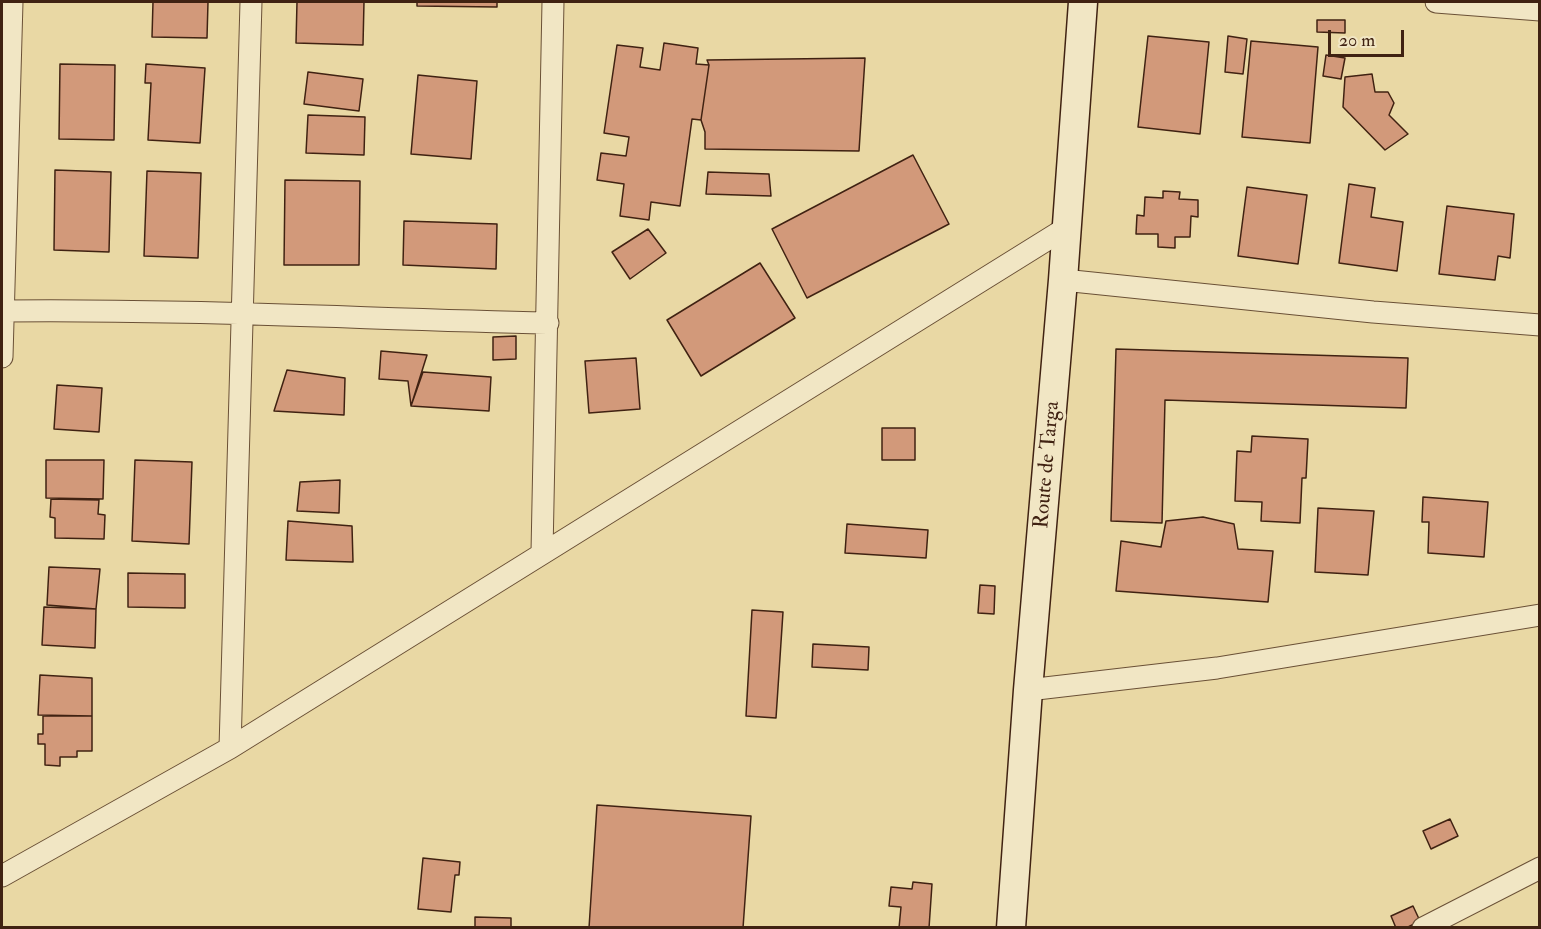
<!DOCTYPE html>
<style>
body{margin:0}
#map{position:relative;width:1541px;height:929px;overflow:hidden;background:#e9d8a4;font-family:"IM FELL Double Pica",serif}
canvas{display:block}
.frame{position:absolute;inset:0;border:3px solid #402212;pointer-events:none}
.scale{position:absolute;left:1328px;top:30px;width:76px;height:27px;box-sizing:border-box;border:3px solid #402212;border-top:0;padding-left:8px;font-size:18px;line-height:21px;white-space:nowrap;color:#402212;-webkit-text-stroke:4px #f1e6c4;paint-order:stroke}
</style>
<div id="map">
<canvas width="1541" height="929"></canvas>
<div class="frame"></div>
<div class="scale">20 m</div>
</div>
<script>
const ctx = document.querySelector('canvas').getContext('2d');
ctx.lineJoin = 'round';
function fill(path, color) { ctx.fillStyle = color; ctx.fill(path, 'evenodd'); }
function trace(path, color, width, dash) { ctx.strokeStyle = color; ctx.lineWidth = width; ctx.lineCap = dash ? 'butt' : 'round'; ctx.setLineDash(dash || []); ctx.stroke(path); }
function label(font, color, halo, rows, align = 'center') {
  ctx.font = font + ' "IM FELL Double Pica",serif'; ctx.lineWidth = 6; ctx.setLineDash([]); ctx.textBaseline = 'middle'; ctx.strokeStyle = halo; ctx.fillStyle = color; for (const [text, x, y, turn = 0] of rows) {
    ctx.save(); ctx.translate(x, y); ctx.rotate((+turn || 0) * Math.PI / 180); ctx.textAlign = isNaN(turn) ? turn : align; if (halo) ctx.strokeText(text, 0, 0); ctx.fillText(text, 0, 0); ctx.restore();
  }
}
const building = new Path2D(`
 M153 2H208L207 38 152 37Z
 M297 2H364L363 45 296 43Z
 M417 2H497V7L417 6Z
 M1317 20H1345V33L1317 32Z
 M1148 36 1209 42 1200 134 1138 127Z
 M1228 36 1247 39 1243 74 1225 72Z
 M1251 41 1318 47 1310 143 1242 137Z
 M664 43 698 48 696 64 709 65 701 120 692 119 680 206 651 202 649 220 620 216 624 184 597 180 601 153 626 156 629 137 604 133 617 45 643 48 640 67 660 70Z
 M1326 55 1345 58 1341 79 1323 76Z
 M865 58 859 151 705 149V132L701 120 709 65 707 60Z
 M60 64 115 65 114 140 59 139Z
 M146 64 205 68 200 143 148 140 151 83H145Z
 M308 72 363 79 359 111 304 104Z
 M1372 74 1375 92H1388L1394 103 1389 115 1408 134 1385 150 1343 107 1345 77Z
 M418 75 477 81 471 159 411 154Z
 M308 115 365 117 364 155 306 153Z
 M913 155 949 224 807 298 772 229Z
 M55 170 111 172 109 252 54 250Z
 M147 171 201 173 198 258 144 256Z
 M708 172 769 174 771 196 706 194Z
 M285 180 360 181 359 265H284Z
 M1349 184 1375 188 1371 217 1403 222 1397 271 1339 263Z
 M1247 187 1307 195 1298 264 1238 256Z
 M1163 191 1180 192 1179 199 1198 200V217L1191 216 1190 237H1175V248L1158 247V234H1136L1137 215 1144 216 1145 197 1163 198Z
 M1447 206 1514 214 1510 258 1498 256 1495 280 1439 274Z
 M404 221 497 224 496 269 403 265Z
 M648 229 666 253 630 279 612 252Z
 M760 263 795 318 701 376 667 320Z
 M516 336V359L493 360V337Z
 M1116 349 1408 358 1406 408 1165 400 1162 523 1111 521Z
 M381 351 427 355 411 406 408 381 379 379Z
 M636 358 640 409 589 413 585 361Z
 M287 370 345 378 344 415 274 411Z
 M423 372 491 377 489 411 411 406Z
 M57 385 102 388 99 432 54 429Z
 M882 428H915V460H882Z
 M1252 436 1308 439 1306 478H1302L1300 523 1261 521 1262 502 1235 501 1237 451 1251 452Z
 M46 460H104L103 499 46 498Z
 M135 460 192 462 189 544 132 541Z
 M340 480 339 513 297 511 300 482Z
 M1423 497 1488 502 1484 557 1428 553 1429 522H1422Z
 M51 499 99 500 98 514 105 515 104 539 55 538V518L50 517Z
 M1318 508 1374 511 1368 575 1315 572Z
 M1203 517 1234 524 1238 549 1273 551 1268 602 1116 591 1121 541 1161 547 1166 521Z
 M288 521 352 526 353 562 286 560Z
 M847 524 928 530 926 558 845 553Z
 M49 567 100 569 96 609 47 605Z
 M128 573 185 574V608L128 607Z
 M980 585 995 586 994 614 978 613Z
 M44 607 96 609 95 648 42 645Z
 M752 610 783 612 776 718 746 716Z
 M813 644 869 647 868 670 812 667Z
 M40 675 92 678V716L38 715Z
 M43 716H92V751H77V757H60V766L45 765V744H38V734H43Z
 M597 805 751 816 743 928H589Z
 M1450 819 1458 836 1431 849 1423 831Z
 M423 858 460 862 459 875H455L451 912 418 909Z
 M913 882 932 884 929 928H899L901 907 889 906 891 887 912 889Z
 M1413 906 1420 921 1406 928H1396L1391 916Z
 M475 917 511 918V928H475Z`);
fill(building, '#d2997a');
trace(building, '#402212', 1.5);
const minor = new Path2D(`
 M1436 2 1540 10
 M1063 280 1373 312 1540 325
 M3 311C185 309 366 319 548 323
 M2 357 12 2
 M542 552 553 2
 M1028 690 1217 668 1540 615
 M230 748 251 2
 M2 876 230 748 1066 228
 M1423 928 1540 868`);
const secondary = new Path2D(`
 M1011 928 1028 690 1063 280 1083 2`);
trace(minor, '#6a5036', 23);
trace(secondary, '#402212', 31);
trace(minor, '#f1e6c4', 21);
trace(secondary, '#f1e6c4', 28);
label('21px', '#402212', '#f1e6c4', [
 ["Route de Targa",1048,465,-85]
]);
</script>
